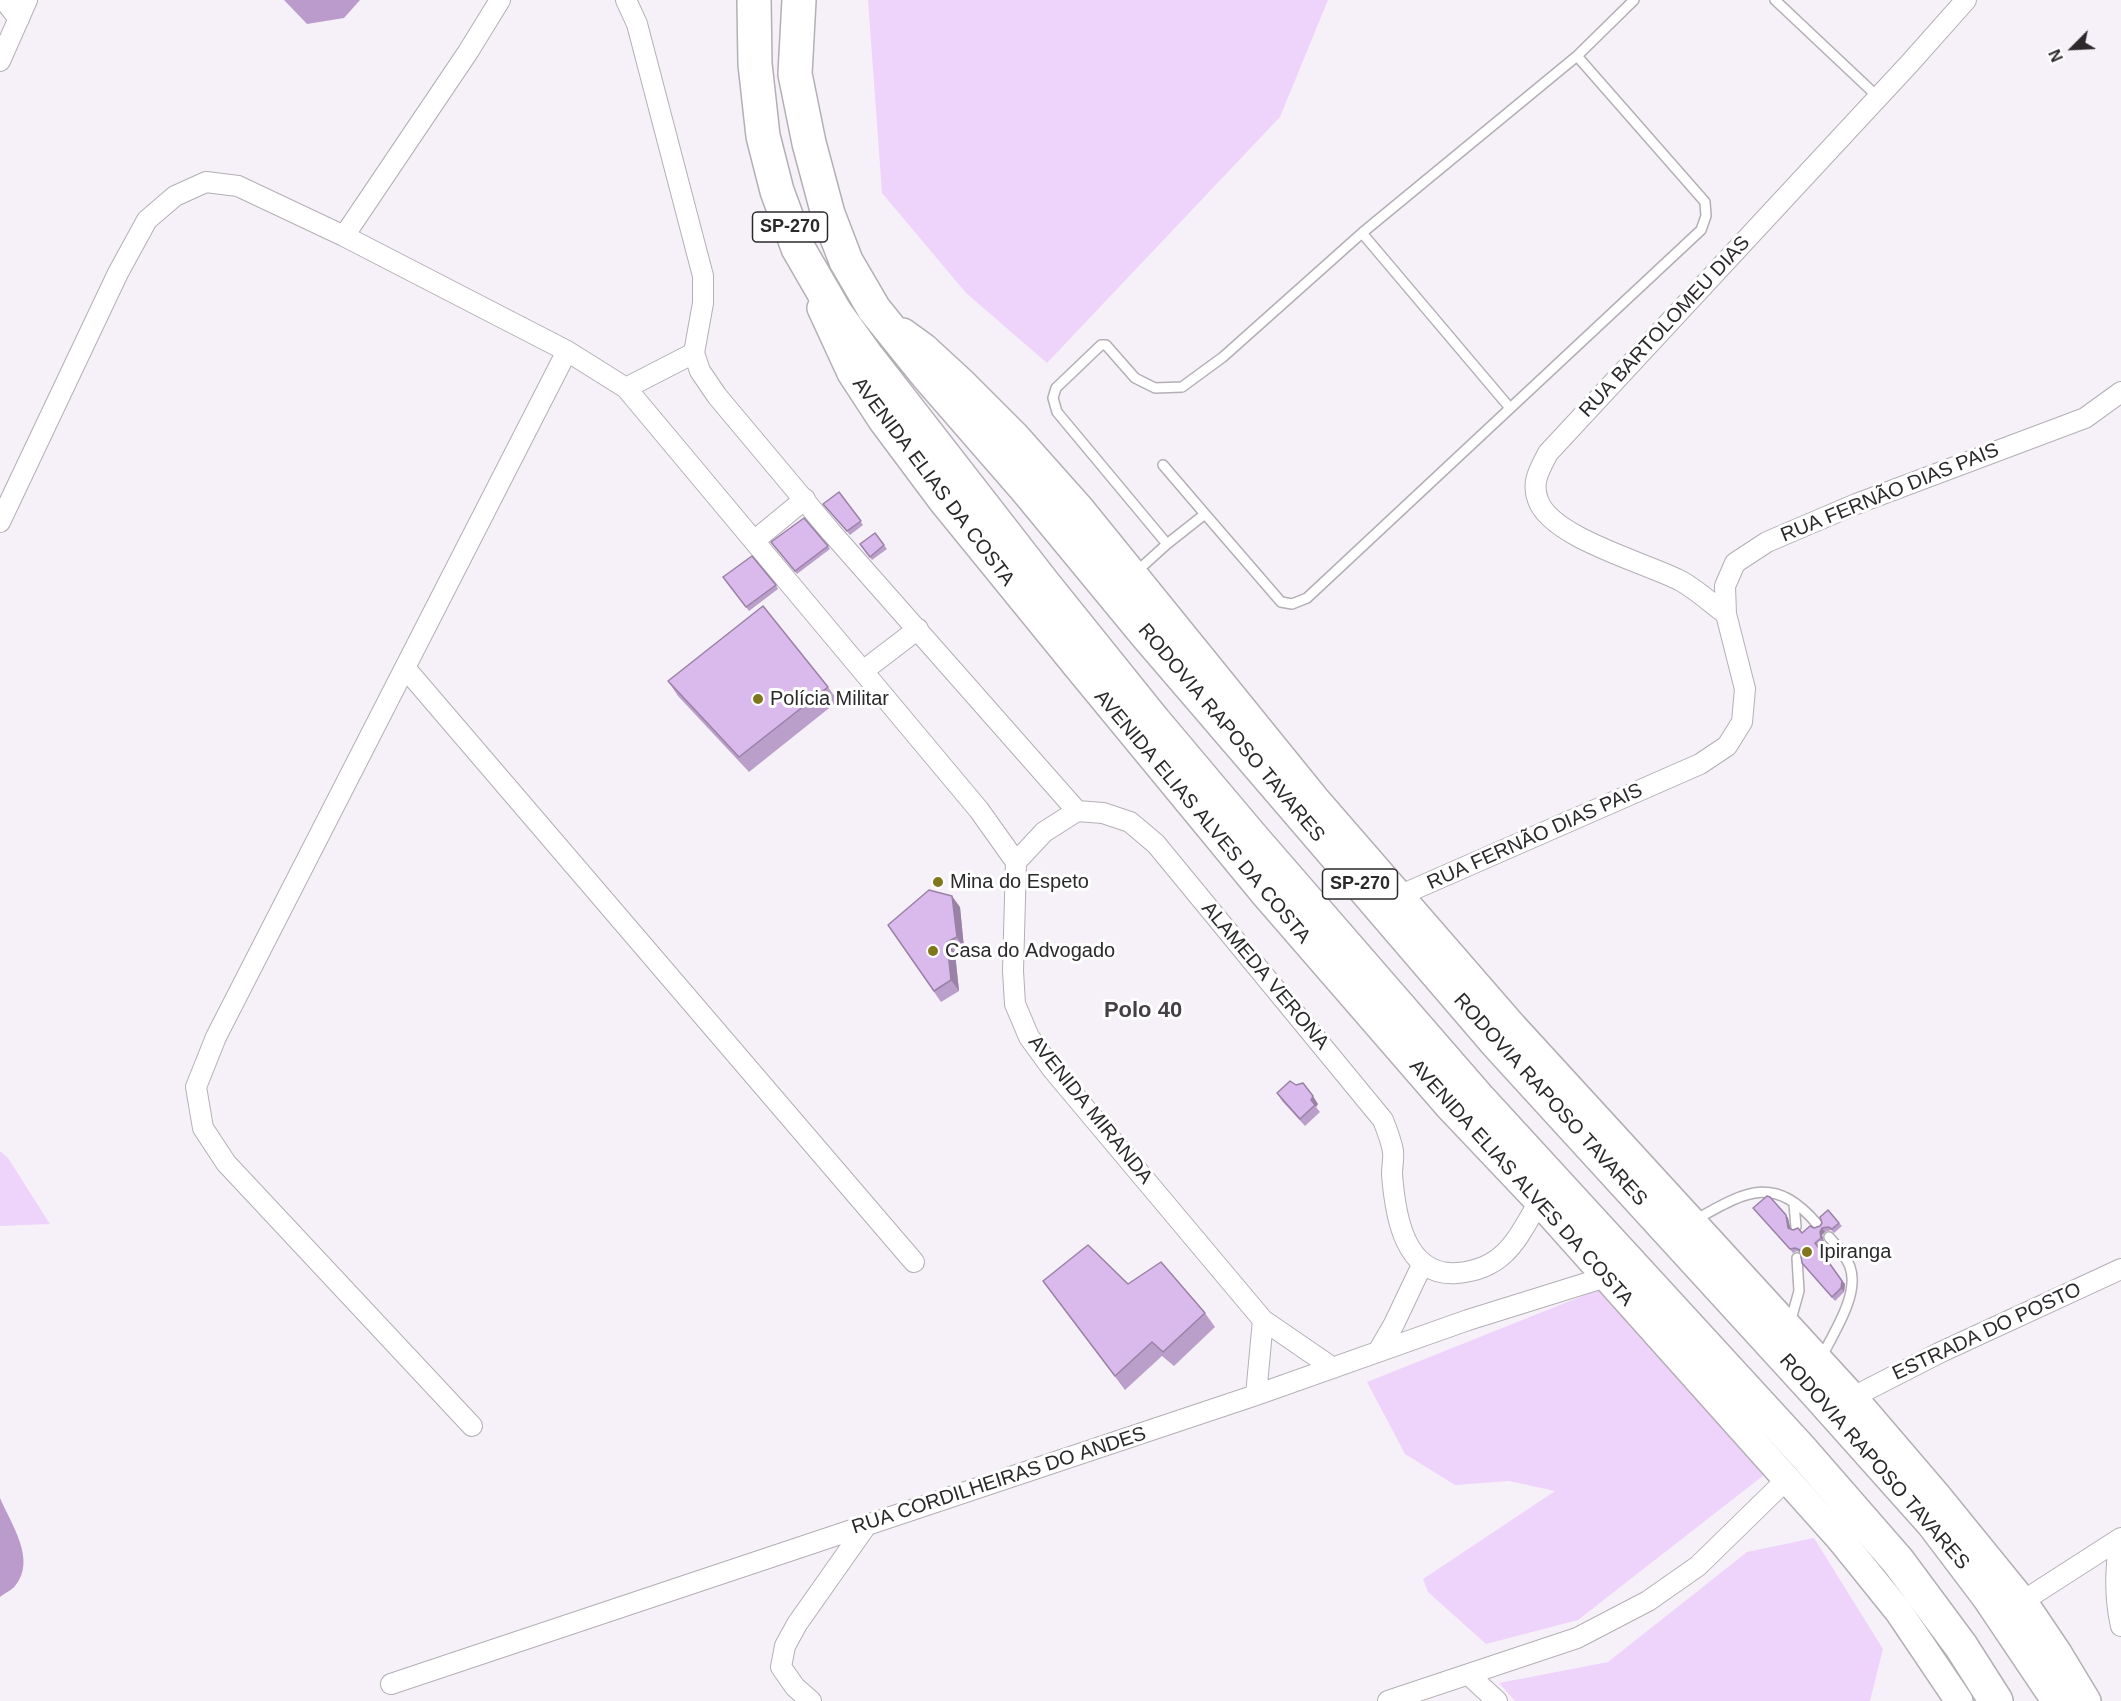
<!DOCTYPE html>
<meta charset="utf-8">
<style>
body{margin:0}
#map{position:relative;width:2121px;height:1701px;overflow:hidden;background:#f6f1f8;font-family:Helvetica,sans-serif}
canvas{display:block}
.north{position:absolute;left:2043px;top:18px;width:60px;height:60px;-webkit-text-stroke:4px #fff;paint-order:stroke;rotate:246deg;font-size:16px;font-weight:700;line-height:24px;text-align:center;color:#2b292c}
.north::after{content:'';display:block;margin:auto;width:21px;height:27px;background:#2b292c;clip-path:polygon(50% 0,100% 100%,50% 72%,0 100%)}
</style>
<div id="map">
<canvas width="2121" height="1701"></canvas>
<div class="north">N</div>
</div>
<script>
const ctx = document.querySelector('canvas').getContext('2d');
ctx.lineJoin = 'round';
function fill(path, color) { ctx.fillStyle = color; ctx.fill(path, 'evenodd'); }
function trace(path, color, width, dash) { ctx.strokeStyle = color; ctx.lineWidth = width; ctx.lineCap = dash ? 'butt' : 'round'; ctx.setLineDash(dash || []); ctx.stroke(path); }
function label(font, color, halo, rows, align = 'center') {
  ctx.font = font + ' Helvetica,sans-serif'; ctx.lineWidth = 6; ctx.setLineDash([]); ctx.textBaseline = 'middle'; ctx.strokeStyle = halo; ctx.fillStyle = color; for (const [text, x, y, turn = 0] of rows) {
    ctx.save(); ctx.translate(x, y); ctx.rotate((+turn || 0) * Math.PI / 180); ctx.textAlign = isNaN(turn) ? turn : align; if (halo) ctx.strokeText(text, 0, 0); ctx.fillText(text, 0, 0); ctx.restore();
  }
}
fill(new Path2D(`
 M868 0H1328L1280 117 1047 363 966 293 882 193Z
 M0 1151 8 1158 50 1224 0 1226Z
 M1600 1289 1764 1475 1578 1620 1486 1644 1428 1592 1423 1579 1555 1491 1509 1481 1455 1485 1405 1454 1367 1382Z
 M1814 1538 1883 1649 1870 1701H1515L1499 1683 1608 1662 1747 1552Z`), '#eed4fb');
fill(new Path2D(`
 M284 0H360L344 18 307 24Z
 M0 1498C11 1524 37 1560 15 1586 12 1590 5 1593 0 1597Z`), '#bb9bcc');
const lane = new Path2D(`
 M1775 0 1878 97
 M1362 233 1510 408
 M1205 514 1281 602 1292 604 1307 598 1701 230 1706 216 1705 202 1577 56
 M1167 544 1057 412 1053 398 1056 388 1101 345H1106L1135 378 1155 388 1182 387 1223 357 1362 233 1577 56 1634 0
 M1135 573 1167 544 1205 514 1163 465
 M1794 1204 1796 1227
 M1695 1220C1745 1192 1774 1173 1818 1225
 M1790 1323 1799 1291 1797 1258
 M1821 1358C1833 1334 1860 1294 1850 1267 1846 1256 1837 1246 1829 1237`);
const street = new Path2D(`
 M4 0 19 19
 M626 0 637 24 703 276V303L694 353 700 371 717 396 831 532 1077 811
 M0 61 27 0
 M344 236 468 52 500 0
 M626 388 694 353
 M0 522 118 273 147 220 175 196 206 182 238 186 344 236 567 351 626 388 979 810 1016 862
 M754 541 805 499
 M1726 614C1711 603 1697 590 1681 581 1647 563 1551 538 1538 500 1531 482 1540 469 1548 453L1910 63 1966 0
 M406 669 914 1262
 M863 671 918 629
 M1016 862 1044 832 1077 811 1103 813 1130 822 1156 844 1383 1120C1387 1130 1391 1140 1393 1151 1394 1158 1392 1166 1392 1174 1395 1214 1404 1277 1457 1273 1505 1269 1517 1239 1539 1202
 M1016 862 1013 971 1015 1004 1029 1037 1053 1070 1263 1320 1333 1368
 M1401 895 1700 764 1727 746 1742 722 1745 689 1726 614 1725 586 1735 563 1767 542 1856 504 2085 418 2121 392
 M1379 1350 1394 1324 1422 1265
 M1256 1395 1263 1320
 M1853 1397 1939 1353 2121 1269
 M472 1426 226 1163 203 1128 196 1087 216 1037 567 351
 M2119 1540C2116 1571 2114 1595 2121 1626
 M2023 1601 2121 1538
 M1469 1675 1497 1701
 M391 1684 1256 1395 1468 1320 1606 1277
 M811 1701 795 1687 781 1667 785 1646 797 1624 866 1526
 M1388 1701 1577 1638 1648 1601 1698 1566 1786 1480`);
const secondary = new Path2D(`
 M821 308 851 373 883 422 942 501 1078 668 1265 895 1448 1106 1539 1202 1841 1540 1899 1612 1959 1701
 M903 332 925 348 963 383 1015 435 1080 508 1315 798 1513 1026 1853 1397 1936 1494 2023 1601 2058 1653 2087 1701`);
const highway = new Path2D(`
 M754 0 755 64 763 136 777 191 798 248 835 312 868 358 1043 583 1154 721 1250 835 1480 1100 1803 1452 1898 1561 1961 1646 1996 1701
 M799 0 795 74 809 143 828 214 846 261 874 309 928 376 1028 491 1146 634 1496 1042 1817 1393 1933 1523 1989 1597 2059 1701`);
trace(lane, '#b3afb5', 12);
trace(street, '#b3afb5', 22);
trace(secondary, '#b3afb5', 30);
trace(highway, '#b3afb5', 36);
trace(lane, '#fff', 9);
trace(street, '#fff', 20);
trace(secondary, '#fff', 27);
trace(highway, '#fff', 33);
fill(new Path2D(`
 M839 492 863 525 850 535 826 507Z
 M875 533 887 549 872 560 860 544Z
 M774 546H828L830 549 797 574Z
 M723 577 776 585 778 589 749 611Z
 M668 681 828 687 838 701 749 772 678 696Z
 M960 907 964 948 955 953 959 991 941 1002 888 925Z
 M1277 1093 1318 1104 1316 1107 1320 1112 1305 1126 1282 1101Z
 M1753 1208 1786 1215 1788 1218 1790 1229 1802 1233 1814 1228 1839 1223 1842 1226 1834 1233 1831 1230 1825 1232 1822 1235 1824 1242 1818 1247 1845 1284 1844 1292 1835 1301 1804 1266 1802 1263 1800 1253 1797 1251 1793 1253Z
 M1043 1281 1128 1284 1205 1313 1215 1327 1174 1366 1162 1356 1125 1390Z`), '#bb9fcb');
fill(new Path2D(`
 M952 896 960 907 964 948 957 937Z
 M947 942 955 953 959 991 951 980Z
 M1313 1096 1318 1104 1316 1107 1311 1100Z
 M1786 1215 1788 1218 1791 1231 1788 1228Z
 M1822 1228 1825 1232 1822 1235 1824 1242 1821 1238 1820 1232Z
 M1842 1281 1845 1284 1844 1292 1841 1288Z`), '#9982a5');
const building = new Path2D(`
 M839 492 861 521 847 531 823 504Z
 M804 518 828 546 795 571 771 542Z
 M875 533 884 545 870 557 860 544Z
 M752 556 776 585 746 607 723 577Z
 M763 606 828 687 739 757 668 681Z
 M929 890 952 896 957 937 947 942 951 980 934 991 888 925Z
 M1290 1081 1296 1085 1303 1083 1313 1096 1311 1100 1315 1105 1300 1119 1277 1093Z
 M1767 1196 1770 1197 1786 1215 1788 1228 1793 1230 1798 1228 1802 1233 1810 1226 1814 1228 1820 1226 1822 1223 1820 1217 1828 1210 1839 1223 1832 1229 1828 1227 1822 1228 1820 1232 1821 1238 1815 1243 1842 1281 1841 1288 1832 1297 1802 1263 1800 1250 1795 1248 1790 1249 1753 1208Z
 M1088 1245 1128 1284 1161 1262 1205 1313 1163 1352 1152 1342 1115 1376 1043 1281Z`);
fill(building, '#dab9ec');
trace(building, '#9982a5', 1.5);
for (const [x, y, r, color] of [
 [758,699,6,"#80771c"],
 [938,882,6,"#80771c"],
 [933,951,6,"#80771c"],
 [1807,1252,6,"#80771c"]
]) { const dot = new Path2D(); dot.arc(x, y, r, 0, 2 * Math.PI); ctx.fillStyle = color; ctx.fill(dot); trace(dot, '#fff', 2); }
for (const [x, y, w] of [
 [790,227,75],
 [1360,884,75]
]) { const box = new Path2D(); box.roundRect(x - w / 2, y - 15, w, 30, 4.5); ctx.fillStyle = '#fff'; ctx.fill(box); trace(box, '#2b292c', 1.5); }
label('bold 18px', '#2b292c', null, [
 ["SP-270",790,227],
 ["SP-270",1360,884]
]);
label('20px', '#2b292c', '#fff', [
 ["RUA BARTOLOMEU DIAS",1665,327,-47],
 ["AVENIDA ELIAS DA COSTA",933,482,53],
 ["RUA FERNÃO DIAS PAIS",1890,493,-22],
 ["RODOVIA RAPOSO TAVARES",1231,733,50],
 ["AVENIDA ELIAS ALVES DA COSTA",1202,817,50],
 ["RUA FERNÃO DIAS PAIS",1535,837,-24],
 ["ALAMEDA VERONA",1265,976,50],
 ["RODOVIA RAPOSO TAVARES",1550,1100,48],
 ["AVENIDA MIRANDA",1090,1110,51],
 ["AVENIDA ELIAS ALVES DA COSTA",1521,1183,48],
 ["ESTRADA DO POSTO",1987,1332,-25],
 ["RODOVIA RAPOSO TAVARES",1874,1462,49],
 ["RUA CORDILHEIRAS DO ANDES",999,1481,-18]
]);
label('20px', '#2b292c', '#fff', [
 ["Polícia Militar",770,699],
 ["Mina do Espeto",950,882],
 ["Casa do Advogado",945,951],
 ["Ipiranga",1819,1252]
], 'left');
label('bold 22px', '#444046', '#fff', [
 ["Polo 40",1143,1011]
]);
</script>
